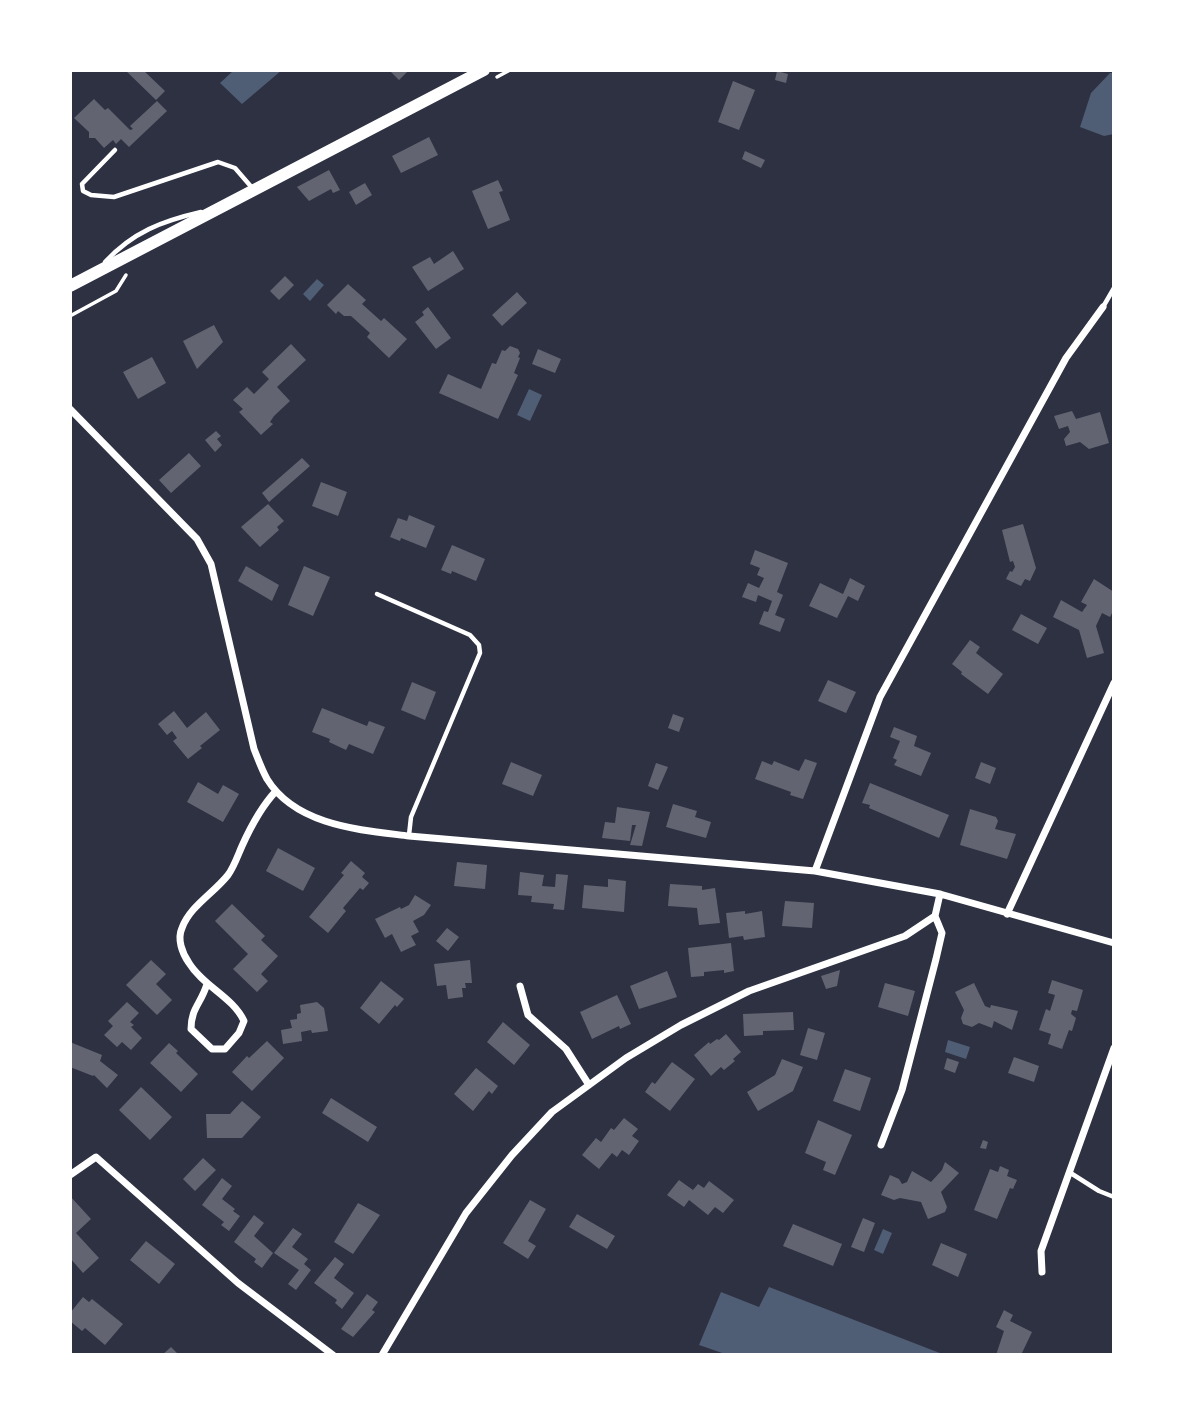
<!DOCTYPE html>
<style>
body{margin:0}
#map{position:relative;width:1184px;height:1425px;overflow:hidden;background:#2d3142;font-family:"Golos Text",sans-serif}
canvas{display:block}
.frame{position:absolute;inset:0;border:72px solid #fff;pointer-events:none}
</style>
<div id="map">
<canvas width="1184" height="1425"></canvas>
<div class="frame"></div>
</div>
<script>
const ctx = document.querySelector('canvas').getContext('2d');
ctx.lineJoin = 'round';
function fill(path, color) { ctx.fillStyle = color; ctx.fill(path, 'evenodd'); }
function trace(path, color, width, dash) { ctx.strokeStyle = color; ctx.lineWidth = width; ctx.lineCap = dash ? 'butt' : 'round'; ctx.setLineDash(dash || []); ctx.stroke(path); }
fill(new Path2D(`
 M234 70H282L242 104 220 83Z
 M1110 73H1114V134L1104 136 1080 127 1091 93Z
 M317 279 324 285 310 301 303 294Z
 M529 389 542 395 530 421 517 415Z
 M948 1040 970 1047 966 1059 945 1052Z
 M883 1229 892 1233 883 1254 874 1250Z
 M769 1287 945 1355H728L699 1345 721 1292 759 1307Z`), '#4f5d75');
fill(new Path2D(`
 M125 70H143L165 91 156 100Z
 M389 70H409L399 80Z
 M777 71 788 74 786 83 775 80Z
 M733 81 755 90 739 130 718 122Z
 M94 99 105 110 108 108 130 130 133 129 130 126 157 101 167 111 129 147 121 139 116 144 113 140 104 148 95 138H89V132L74 118Z
 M429 137 438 155 401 173 392 156Z
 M745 151 765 160 761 168 742 159Z
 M329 170 340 190 333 193 331 189 309 201 297 187Z
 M498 180 503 191 499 192 510 220 488 229 472 191Z
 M365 183 372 195 356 205 349 192Z
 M453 251 464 269 428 291 412 267 430 257 434 264Z
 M285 276 294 285 279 300 270 291Z
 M348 284 366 300 362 304 381 321 384 318 407 339 389 358 367 337 370 333 351 316H344L338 311 336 314 327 305Z
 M517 292 527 303 502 326 492 315Z
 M428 307 451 338 436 349 415 322 424 315 422 312Z
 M214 325 223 342 197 369 183 341Z
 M291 344 306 360 277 387 290 401 274 416 270 422 273 424 261 435 239 412 243 409 233 400 247 387 254 394 269 379 262 372Z
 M510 346 518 349 520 353 518 357 520 358 514 373 518 375 498 419 439 393 448 374 481 389 492 363 496 364 502 350 505 351Z
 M538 349 561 359 555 373 532 364Z
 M152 357 166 383 138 399 123 372Z
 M1072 411 1076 419 1100 412 1109 443 1089 449 1080 442 1066 446 1064 439 1070 432 1068 426 1059 429 1054 416Z
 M216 431 221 436 217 439 222 445 215 452 205 440Z
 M189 453 201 466 171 493 159 480Z
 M302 458 310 466 269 502 262 493Z
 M321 482 347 492 338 516 312 506Z
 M268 504 284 521 277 527 279 530 260 547 241 527Z
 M409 515 435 526 426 548 401 538 400 541 390 537 398 518 407 521Z
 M1023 524 1036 568 1030 581 1025 579 1021 586 1006 579 1010 571 1012 572 1015 567 1013 561 1010 562 1002 530Z
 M452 545 485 559 476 581 452 571 451 574 441 570Z
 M755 550 788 563 777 592 783 595 775 615 785 619 780 632 759 624 764 611 768 612 772 601 758 595 756 602 742 597 748 583 759 588 764 578 757 575 760 568 750 564Z
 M246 566 279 585 272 601 238 581Z
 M304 566 330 577 313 616 288 605Z
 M850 578 865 586 858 601 848 596 837 618 809 606 820 583 843 594Z
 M1094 579 1114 592V609L1110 617 1102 613 1096 626 1104 653 1087 658 1079 630 1053 617 1061 600 1082 612 1087 605 1081 602Z
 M1021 614 1047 628 1038 644 1012 630Z
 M970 640 980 647 976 653 1003 674 988 694 961 674 962 672 952 664Z
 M828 680 856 692 846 713 818 701Z
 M412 682 436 692 425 720 401 710Z
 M322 708 367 726 369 721 385 727 373 754 349 744 346 750 329 742 330 739 312 732Z
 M174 711 187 728 206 712 220 730 200 746 202 748 188 759 173 741 177 738 172 731 167 735 158 724Z
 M673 714 684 718 679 732 668 728Z
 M894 727 917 736 914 746 931 753 921 776 894 765 897 760 893 758 900 741 890 737Z
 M805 759 817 763 803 799 790 795 791 792 755 779 762 761 772 765 774 761 799 771Z
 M511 762 542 775 533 796 502 784Z
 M981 762 996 768 990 784 975 778Z
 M656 763 668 767 658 790 648 786Z
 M198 782 218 794 223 785 239 794 223 822 187 802Z
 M870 783 949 815 939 838 869 808 870 805 862 803Z
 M673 804 697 811 695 817 711 822 706 838 666 827Z
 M617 807 650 812 642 846 630 845 636 825H632L630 841 602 838 605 822 615 823Z
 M970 809 996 817 998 821 995 829 1016 834 1007 859 960 845Z
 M278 848 315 868 303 891 266 871Z
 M351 861 365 873 362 877 369 883 363 890 360 888 343 908 346 911 328 933 309 917 344 875 341 873Z
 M457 862 487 865 485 889 454 886Z
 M520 872 544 875 542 886 555 887 556 874 568 875 564 910 553 909 554 904 531 902 532 896 518 895Z
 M608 879 626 881 624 912 582 908 584 885 608 887Z
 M670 884 702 886V890L715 888 720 923 699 925 697 908 668 906Z
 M415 895 431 905 424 915 413 921 419 932 411 936 416 945 401 952 392 934 385 938 375 919 400 907 401 909 409 905Z
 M785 901 814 903 812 928 782 926Z
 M232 904 265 936 261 940 278 956 261 974 268 981 257 992 233 969 248 954 215 921Z
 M745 911V914L762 911 765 937 744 940 743 936 729 938 726 913Z
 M447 928 459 937 448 951 436 941Z
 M731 943 734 971 724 973V970L704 972V976L691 977 688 948Z
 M151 960 166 974 156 984 172 1000 157 1015 126 985Z
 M470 960 472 983H465L466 988H462L463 997 448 999 446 985 437 986 434 964Z
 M840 970 837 986 826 989 821 976Z
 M667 971 677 997 639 1009 630 986Z
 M1052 980 1083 990 1077 1011 1072 1010 1071 1014 1076 1018 1072 1031 1069 1030 1062 1049 1048 1044 1051 1034 1039 1030 1046 1009 1050 1011 1055 995 1048 993Z
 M381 981 404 999 397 1007 395 1005 379 1024 360 1008Z
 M885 983 915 991 908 1016 878 1007Z
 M974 983 985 1006 990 1008 991 1005 1018 1011 1012 1030 994 1021 992 1028 979 1023 972 1027 963 1024 961 1018 964 1010 955 992Z
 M617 995 631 1024 620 1029 619 1026 592 1039 580 1012Z
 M127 1002 139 1013 130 1022 134 1025 131 1027 142 1038 131 1050 122 1042 117 1047 104 1035 113 1026 108 1021Z
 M317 1002 324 1008 328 1031 312 1033 311 1030 301 1032 302 1041 283 1044 281 1030 292 1028 290 1020 297 1019V1014L301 1013 300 1005Z
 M793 1012 794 1030 763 1031V1035L744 1036 743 1014Z
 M503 1022 530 1045 514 1065 487 1042Z
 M808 1028 825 1033 817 1060 800 1055Z
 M726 1034 741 1052 733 1059 735 1061 724 1070 721 1067 711 1076 694 1055 709 1042 710 1044 717 1039 719 1040Z
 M267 1041 284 1058 252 1091 232 1072 247 1056 249 1058Z
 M70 1042 102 1055 100 1061 118 1075 107 1088 94 1075 93 1076 70 1067Z
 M169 1043 178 1051 176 1053 198 1074 181 1092 150 1063Z
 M1014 1057 1039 1066 1034 1082 1008 1073Z
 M947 1058 959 1062 955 1073 944 1069Z
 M782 1059 803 1067 793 1091 758 1111 747 1092 775 1075Z
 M672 1062 695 1079 670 1111 645 1092 652 1082 655 1084Z
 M476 1068 498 1086 492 1094 489 1091 473 1111 454 1094Z
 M845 1069 871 1078 860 1111 833 1101Z
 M141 1087 172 1117 150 1140 119 1110Z
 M331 1098 377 1127 368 1142 322 1113Z
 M242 1101 261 1117 242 1138H207L206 1114H230Z
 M624 1118 638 1129 632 1136 639 1141 629 1155 622 1150 617 1157 612 1153 599 1169 582 1155 596 1138 601 1142 611 1128 614 1130Z
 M818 1120 852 1135 835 1175 823 1170 826 1162 805 1153Z
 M983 1140 988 1142 986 1149 980 1148Z
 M203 1158 216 1170 195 1191 183 1179Z
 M945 1162 959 1173 941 1192 947 1207 945 1212 928 1219 921 1202 900 1198 894 1200 881 1195 890 1175 899 1179 902 1184 907 1182 912 1171 931 1182 942 1170Z
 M1000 1166 1009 1170 1007 1176 1017 1180 1013 1189 1010 1188 997 1219 974 1210 990 1169 998 1172Z
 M222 1178 232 1186 222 1199 235 1209 233 1211 240 1216 229 1231 221 1225 224 1222 202 1205Z
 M679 1180 693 1190 698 1184 704 1188 709 1181 734 1200 723 1213 715 1207 708 1215 689 1200 684 1207 667 1195Z
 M70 1196 91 1219 76 1233 99 1258 83 1273 70 1258Z
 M530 1200 546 1209 528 1241 536 1246 528 1259 503 1243Z
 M358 1203 380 1215 353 1254 334 1242Z
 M577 1214 615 1236 607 1249 569 1227Z
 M254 1215 264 1223 254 1236 273 1253 262 1268 254 1262 256 1259 234 1242Z
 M863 1218 875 1223 864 1252 851 1247Z
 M793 1224 842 1244 833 1266 783 1246Z
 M293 1228 302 1234 292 1247 308 1259 304 1264 311 1270 296 1290 288 1284 299 1270 274 1253Z
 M146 1241 175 1264 159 1284 130 1260Z
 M941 1243 967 1254 958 1277 932 1265Z
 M335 1257 344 1264 334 1278 354 1293 342 1309 335 1303 337 1300 314 1283Z
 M367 1294 378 1302 372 1310 375 1312 353 1337 341 1329Z
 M83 1297 89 1302 92 1299 123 1324 105 1345 85 1328 82 1331 70 1321V1313Z
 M1004 1310 1013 1315 1010 1321 1032 1332 1021 1355H996L1004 1331 996 1327Z
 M171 1347 179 1355H162Z`), '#626471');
trace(new Path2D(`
 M497 77 510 70
 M70 316 116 291 126 275`), '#fff', 3.5);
trace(new Path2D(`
 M115 150 82 184 83 191 91 195 114 197 218 162 235 168 254 190
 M105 262C133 232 162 221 201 212
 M1103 307 1114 288
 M377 594 470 635 479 645 480 653 411 817 409 835
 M1069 1172 1099 1191 1114 1197`), '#fff', 4.5);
trace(new Path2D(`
 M70 409 197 539 211 564 254 749C258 759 262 770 267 779 296 826 361 830 409 836L815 871 940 894 1114 943
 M815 871 880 697 1066 358 1103 307
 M1007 914 1114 683
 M207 984C201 1004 191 1008 191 1029L212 1049H225L239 1033 244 1021C233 997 203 986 189 963 182 953 177 939 182 928 190 906 214 893 228 875 234 867 238 855 242 846 251 826 261 807 276 791
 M520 986 528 1015 566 1049 589 1085
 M881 1145 902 1090 936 959 942 933 935 916
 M70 1175 96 1157 238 1283 333 1355
 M1042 1272 1041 1251 1114 1048
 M382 1355 466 1213 512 1155 552 1112 626 1058 681 1025 749 991 905 936 935 916 940 894`), '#fff', 7);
trace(new Path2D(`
 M70 286 484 70`), '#fff', 12);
</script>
